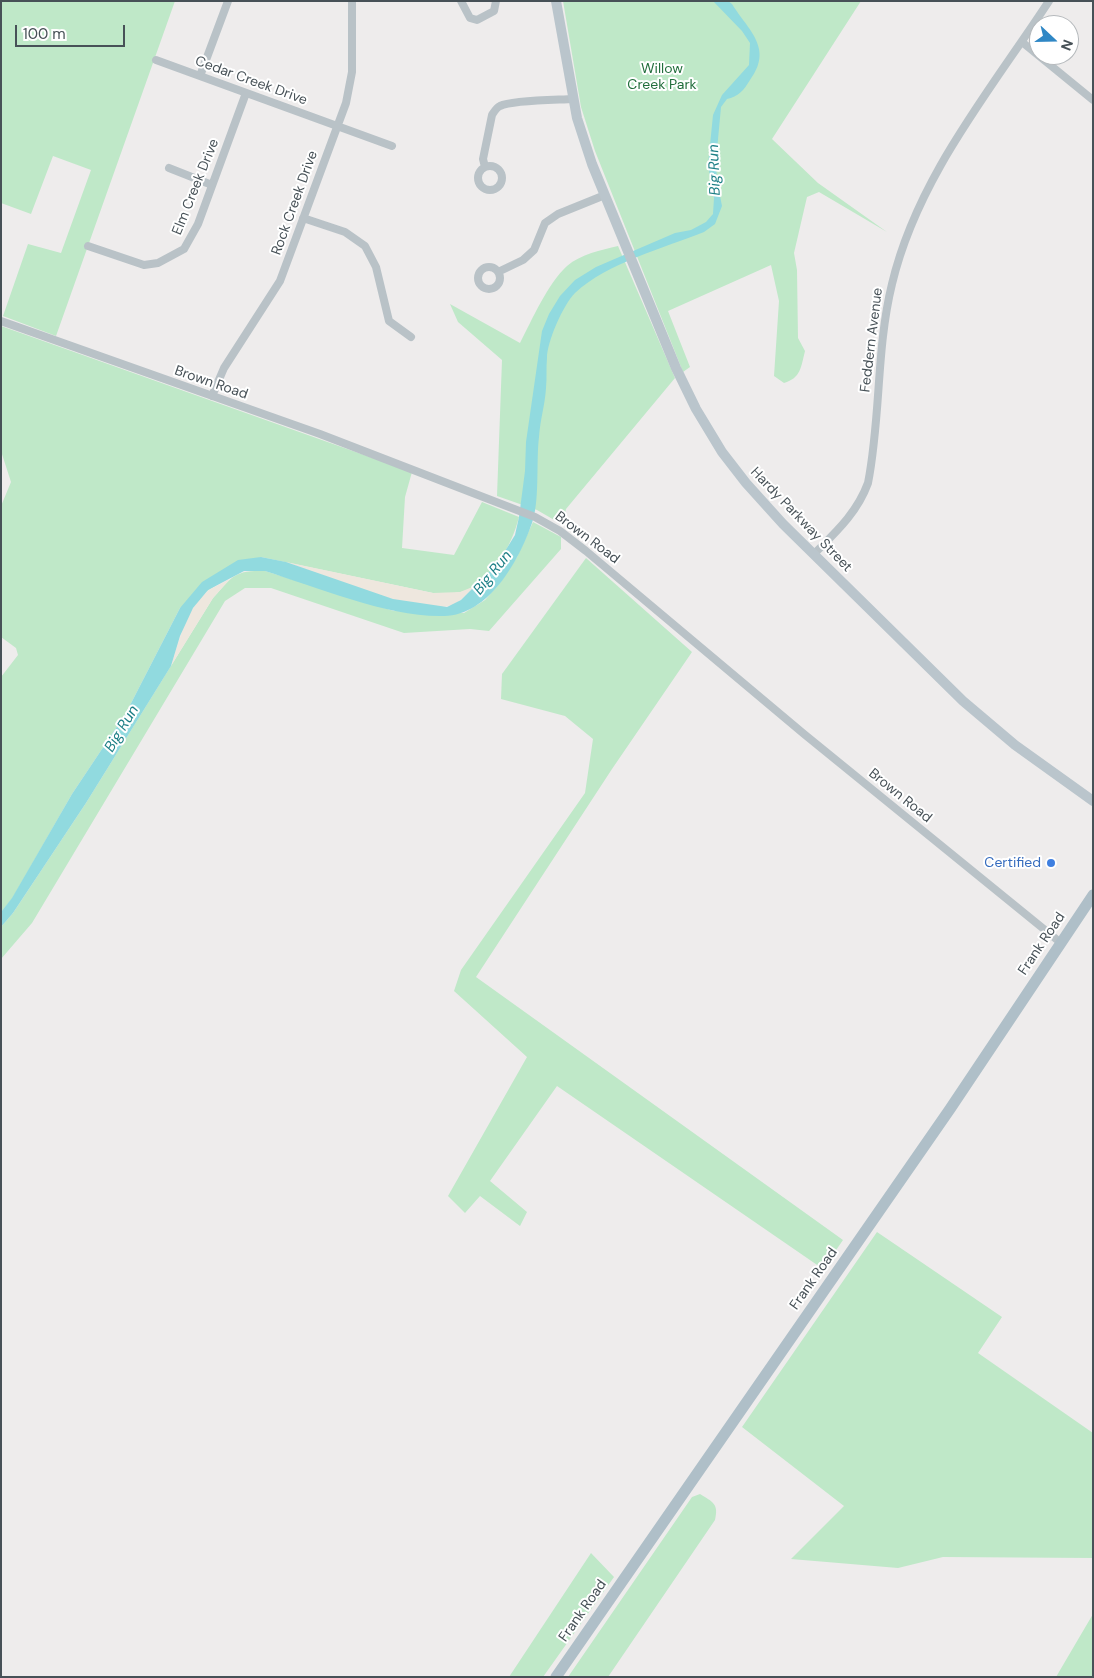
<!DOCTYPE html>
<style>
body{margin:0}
#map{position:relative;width:1094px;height:1678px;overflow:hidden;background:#eeecec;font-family:"DM Sans",sans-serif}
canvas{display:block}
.frame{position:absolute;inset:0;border:2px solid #475157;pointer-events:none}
.north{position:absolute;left:1029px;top:15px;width:50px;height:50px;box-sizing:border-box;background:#fff;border:1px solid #b5b9bc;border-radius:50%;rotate:111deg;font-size:14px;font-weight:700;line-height:20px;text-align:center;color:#475157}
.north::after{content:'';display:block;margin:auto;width:18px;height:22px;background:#2f87c5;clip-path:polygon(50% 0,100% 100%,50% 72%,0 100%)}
.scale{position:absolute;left:15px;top:25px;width:110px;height:22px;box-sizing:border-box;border:2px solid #475157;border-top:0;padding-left:6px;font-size:15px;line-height:18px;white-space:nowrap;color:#475157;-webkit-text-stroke:4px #fff;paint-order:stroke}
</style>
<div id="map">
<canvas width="1094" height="1678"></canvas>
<div class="frame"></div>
<div class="north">N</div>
<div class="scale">100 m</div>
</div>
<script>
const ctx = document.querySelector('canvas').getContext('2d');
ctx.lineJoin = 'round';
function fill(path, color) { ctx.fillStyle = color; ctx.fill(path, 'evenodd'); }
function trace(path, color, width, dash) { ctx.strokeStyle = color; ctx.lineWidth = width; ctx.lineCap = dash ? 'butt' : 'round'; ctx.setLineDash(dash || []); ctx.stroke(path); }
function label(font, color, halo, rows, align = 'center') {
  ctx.font = font + ' "DM Sans",sans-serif'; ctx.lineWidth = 4; ctx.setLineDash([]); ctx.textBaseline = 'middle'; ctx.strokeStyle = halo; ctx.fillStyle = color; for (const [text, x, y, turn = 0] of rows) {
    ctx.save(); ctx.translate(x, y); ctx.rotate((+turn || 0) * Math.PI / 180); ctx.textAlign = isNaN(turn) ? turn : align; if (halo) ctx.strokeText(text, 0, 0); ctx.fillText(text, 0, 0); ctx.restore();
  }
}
fill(new Path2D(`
 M1 1H175L56 336 3 316 28 244 61 253 91 170 53 156 31 214 1 203Z
 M563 1H861L772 139 818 183 887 232 819 192 807 197 794 253 797 270 798 338 805 351C801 367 801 378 784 383L774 376 779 301 771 265 668 311 690 367 683 372 595 151 581 107Z
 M618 246 675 378 566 509 563 525 537 510 497 496 502 360 458 322 450 304 520 343C532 320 548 283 567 266 581 254 601 250 618 246Z
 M1 326 412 472 405 497 402 548 454 555 482 502 519 517C512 545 491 584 461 592 453 594 442 593 433 593L261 557 180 608 126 713 72 794 12 899 1 912V677L18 655 16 648 1 637V506L11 482 1 451Z
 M533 522 561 537V549L489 631 470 629 404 633 271 588H245L225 601 32 923 1 959V927L13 913 86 803 213 598C233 576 234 570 265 571L394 611 464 613 485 600 500 583 517 557Z
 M586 558 692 652 612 769 476 977 843 1240 823 1269 557 1086 490 1181 527 1212 520 1226 480 1196 465 1213 448 1196 527 1057 454 991 461 970 585 793 593 739 565 716 501 699 502 674Z
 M877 1232 1002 1317 978 1353 1093 1433V1558L943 1557 898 1568 791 1559 844 1506 742 1427Z
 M700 1494C713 1502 719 1504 715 1520L608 1677H568L692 1497Z
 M591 1553 614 1577 543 1677H509Z
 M1093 1614V1677H1056Z`), '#bfe8c8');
fill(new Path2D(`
 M286 562 433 593 460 592 475 586C467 594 459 604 448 606 416 614 320 574 286 562Z
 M230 579 213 598 171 666C179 641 187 606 209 590 215 586 223 583 230 579Z`), '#eee7de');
fill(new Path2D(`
 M713 1H728L732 4C748 30 774 48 750 80 744 90 738 97 727 99L721 107 716 161 717 181 722 206 715 224 704 232C664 248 607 263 575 293 563 305 547 342 547 358 546 368 547 378 546 388 545 405 540 420 539 437 536 461 540 501 532 523 519 561 489 615 444 616 391 618 316 587 265 571H244L208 590 193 608 180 636 171 666 86 803 13 913 1 927V912L12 898 72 794 126 713 180 608 202 582 238 560 261 557 286 562 393 599 447 607 461 600 497 564 515 535 519 517 525 471 526 442 542 331 549 314 560 296 575 280 596 267 675 233 691 230 706 222 713 214 714 198 708 165 713 115 722 95 749 65 750 43 742 31Z`), '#91dadf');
trace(new Path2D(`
 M461 1 470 18 477 20 494 11 496 1
 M1022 42 1093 100
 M156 60 392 146
 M200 76 228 1
 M478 178a12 12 0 1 1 24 0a12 12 0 1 1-24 0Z
 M485 167 483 159 492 115C494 112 496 108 500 106 513 100 557 100 573 99
 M169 168 212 185
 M303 218 345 232 365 246 376 267 389 321 411 337
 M88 246 144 265 158 263 184 249 198 224 246 93
 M478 278a11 11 0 1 1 22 0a11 11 0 1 1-22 0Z
 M498 272 523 260 534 250 545 223 558 214 605 195
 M1 321 320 434 535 517 560 531 586 551 804 734 1061 943
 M212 396 224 368 280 281 346 103 352 72V1
 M814 554C836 532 857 513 868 483 881 417 876 349 892 284 917 178 990 91 1049 1`), '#b9c2c7', 8);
trace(new Path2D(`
 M556 1 577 118 592 164 676 368 696 409 722 452 746 483 783 524 963 701 1015 745 1093 801`), '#bac5cc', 10);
trace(new Path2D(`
 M556 1677 950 1109 1093 895`), '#afbfc8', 11);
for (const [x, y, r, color] of [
 [1051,863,5,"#3f7fe0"]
]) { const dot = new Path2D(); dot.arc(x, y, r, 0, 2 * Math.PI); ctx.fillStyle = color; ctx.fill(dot); trace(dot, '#fff', 2); }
label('14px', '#226e3c', '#fff', [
 ["Willow",662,69],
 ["Creek Park",662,85]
]);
label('14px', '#475157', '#fff', [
 ["Cedar Creek Drive",251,81,20],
 ["Elm Creek Drive",196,187,-68],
 ["Rock Creek Drive",295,203,-70],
 ["Feddern Avenue",872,340,-83],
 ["Brown Road",211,383,19],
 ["Hardy Parkway Street",801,520,46],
 ["Brown Road",587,538,37],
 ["Brown Road",900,796,39],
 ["Frank Road",1042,944,-56],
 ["Frank Road",814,1279,-55],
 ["Frank Road",583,1611,-55]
]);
label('14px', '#366cbe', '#fff', [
 ["Certified",1041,863]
], 'right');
label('italic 15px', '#1d7f86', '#fff', [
 ["Big Run",715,170,-92],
 ["Big Run",493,573,-51],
 ["Big Run",122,729,-59]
]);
</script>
